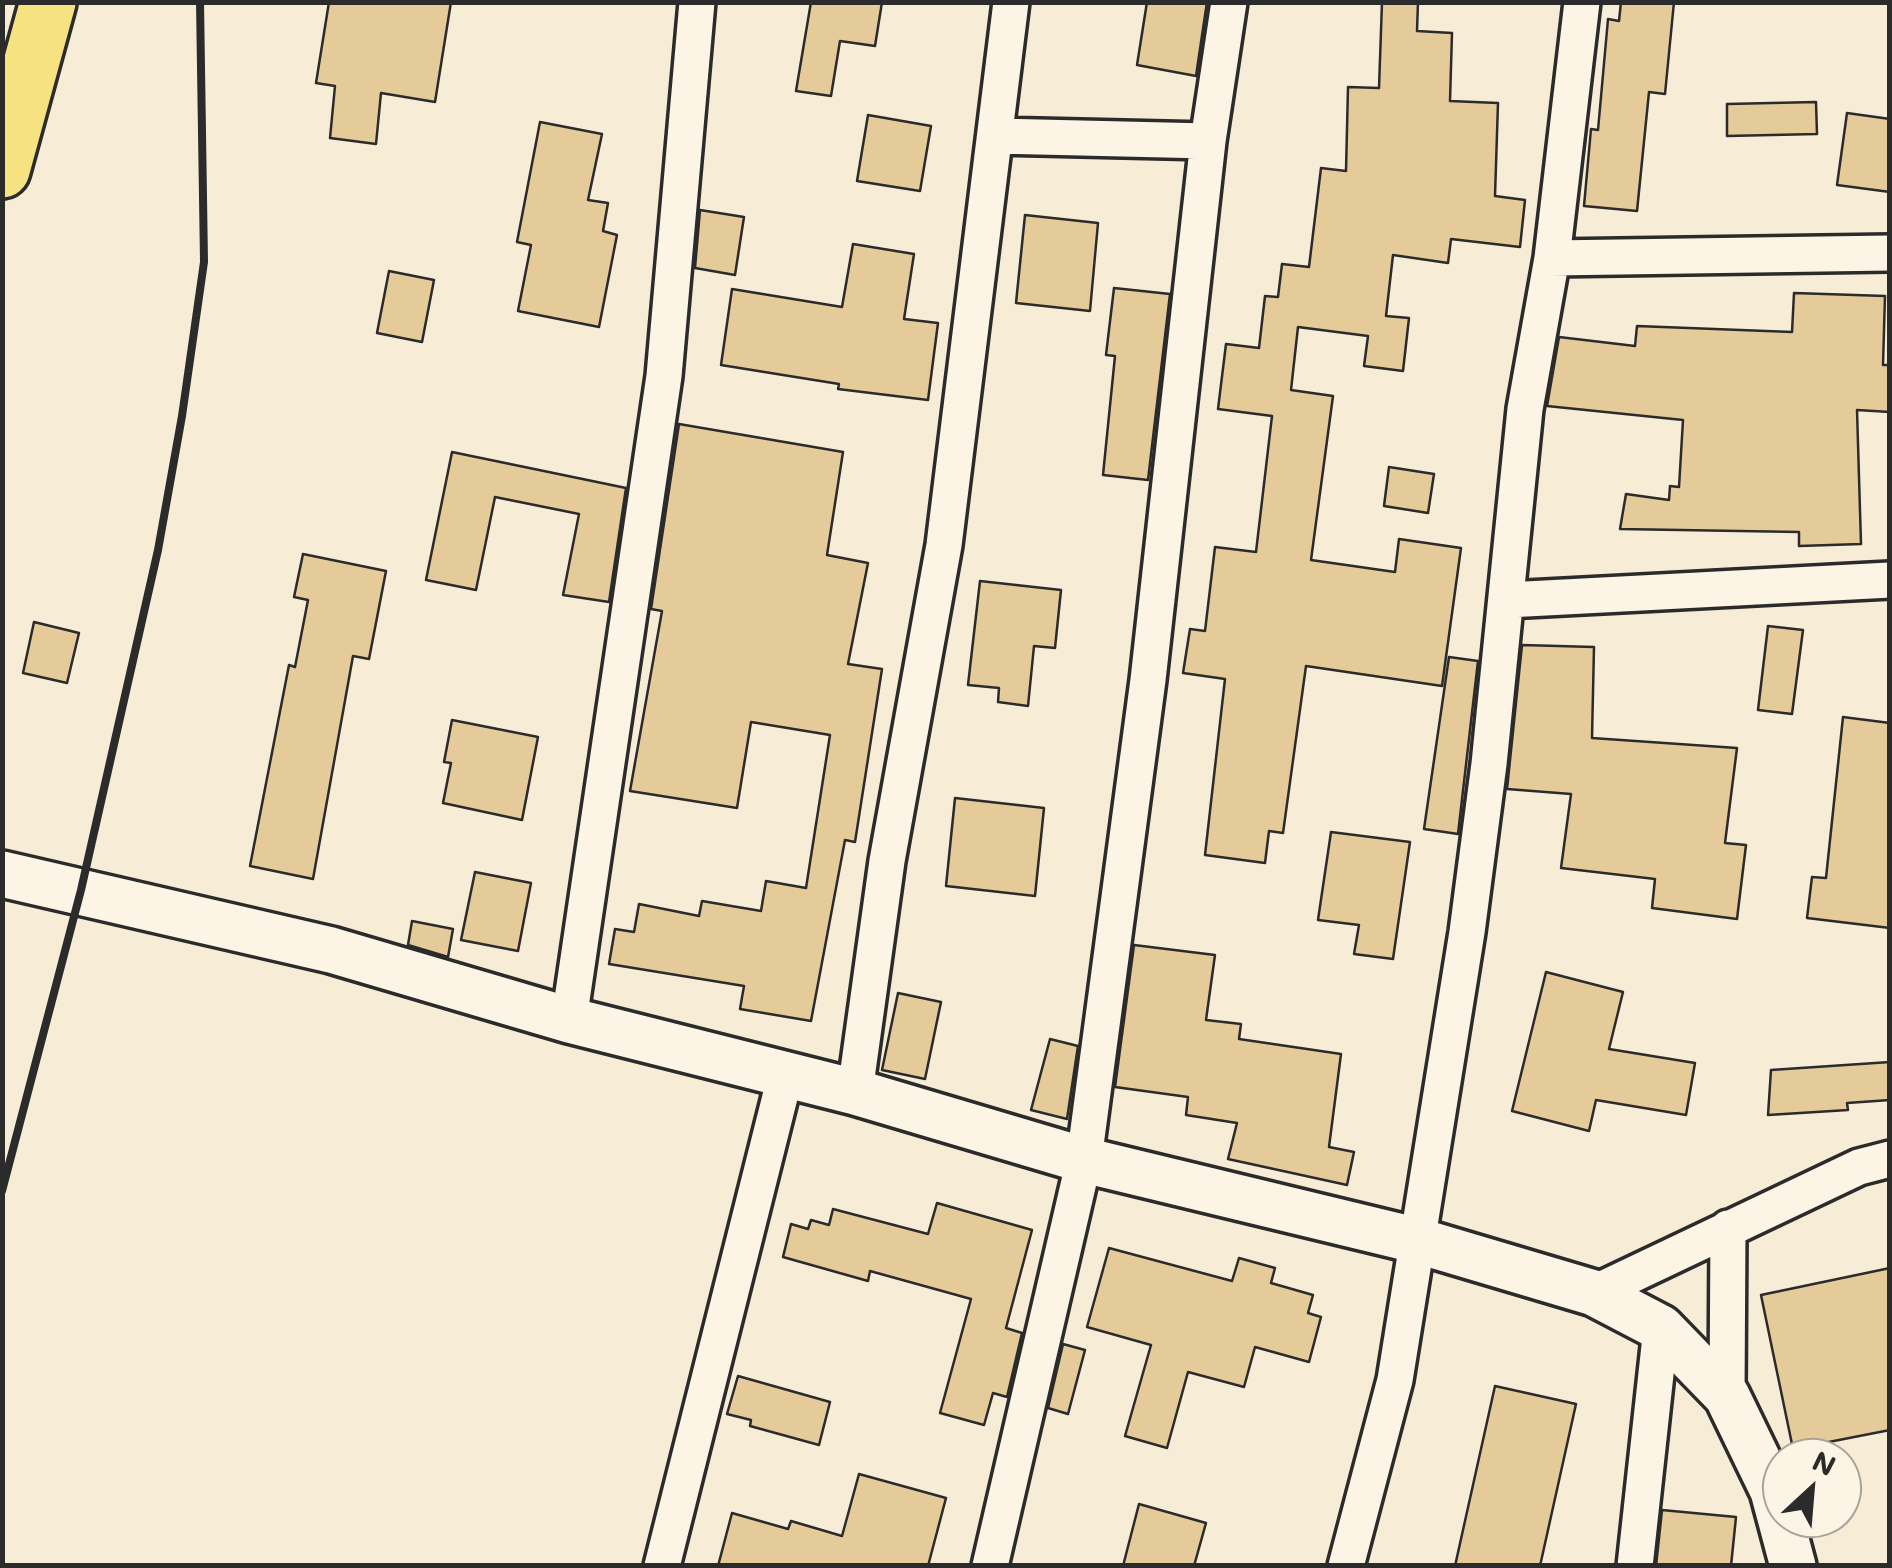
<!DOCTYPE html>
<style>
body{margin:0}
#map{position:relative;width:1892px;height:1568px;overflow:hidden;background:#f7edd6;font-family:Mali,sans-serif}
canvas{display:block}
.frame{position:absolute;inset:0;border:5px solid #2b2b2b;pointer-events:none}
.north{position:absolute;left:1762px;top:1438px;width:100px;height:100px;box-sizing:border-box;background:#fcf5e5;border:2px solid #a8a49b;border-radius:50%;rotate:26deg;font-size:28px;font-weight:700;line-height:40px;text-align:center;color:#2b2b2b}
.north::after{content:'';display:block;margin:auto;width:35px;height:45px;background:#2b2b2b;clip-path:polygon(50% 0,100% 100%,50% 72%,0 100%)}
</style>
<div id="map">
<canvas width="1892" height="1568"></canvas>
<div class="frame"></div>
<div class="north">N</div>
</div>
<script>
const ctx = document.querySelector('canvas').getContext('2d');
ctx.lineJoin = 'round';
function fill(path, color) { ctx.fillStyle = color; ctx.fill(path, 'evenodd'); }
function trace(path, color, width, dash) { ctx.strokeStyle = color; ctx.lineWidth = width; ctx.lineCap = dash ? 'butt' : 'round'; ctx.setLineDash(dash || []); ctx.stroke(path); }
const building = new Path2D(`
 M329 2H451L435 102 381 93 376 144 330 138 335 86 316 83Z
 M811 2H882L875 46 840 41 831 96 796 91Z
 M1147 2H1207L1196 76 1137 65Z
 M1382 2H1418L1417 31 1452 33 1450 101 1498 103 1495 196 1525 200 1520 247 1451 239 1448 263 1393 255 1386 316 1409 318 1403 371 1364 366 1368 336 1298 327 1291 390 1333 396 1311 560 1395 572 1399 539 1461 548 1442 686 1306 666 1283 833 1269 831 1265 863 1205 855 1225 679 1183 673 1190 629 1205 631 1215 547 1256 552 1272 416 1218 409 1226 344 1259 348 1265 296 1278 297 1282 264 1309 267 1321 168 1346 171 1348 87 1379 88Z
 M1621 2H1674L1665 94 1649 92 1637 211 1584 206 1591 129 1598 130 1608 19 1619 21Z
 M1816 102 1817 134 1727 136V104Z
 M1847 113 1890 119V192L1837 185Z
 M868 115 931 126 920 191 857 181Z
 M540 122 602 134 588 200 608 203 603 231 617 235 599 327 518 311 531 245 517 242Z
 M700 210 744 217 735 275 695 268Z
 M1025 215 1098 223 1090 311 1016 303Z
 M853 244 914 254 904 319 938 323 928 400 838 389 839 384 721 365 732 289 842 307Z
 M389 271 434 280 422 342 377 333Z
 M1114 288 1170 294 1148 480 1103 475 1115 356 1106 355Z
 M1794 293 1885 296 1883 365H1890V412L1857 410 1861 544 1799 546V532L1620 529 1626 494 1669 500 1670 486 1679 487 1683 420 1547 406 1559 337 1635 346 1637 326 1792 332Z
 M679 424 843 452 827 555 868 563 848 664 882 669 855 842 845 840 811 1021 740 1009 744 986 609 964 615 929 634 932 639 904 699 916 702 901 761 911 766 881 806 888 830 735 751 722 737 808 630 791 662 611 651 609Z
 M452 452 626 488 609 602 563 595 579 514 495 497 476 590 426 580Z
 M1389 467 1434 474 1428 513 1384 506Z
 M303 554 386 571 369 659 353 656 313 879 250 866 289 665 295 667 308 600 294 597Z
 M980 581 1061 590 1055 648 1034 646 1028 706 998 702 999 688 968 685Z
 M34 622 79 633 67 683 23 673Z
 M1768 626 1803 630 1792 714 1758 710Z
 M1522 645 1594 647 1592 738 1737 748 1725 843 1746 845 1737 919 1652 908 1655 879 1561 868 1571 794 1507 789Z
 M1449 657 1478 661 1458 834 1424 829Z
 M1843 717 1890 723V928L1807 918 1812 877 1826 878Z
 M452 720 538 737 522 820 443 803 451 763 444 762Z
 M955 798 1044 808 1035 896 946 886Z
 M1331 832 1410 842 1393 959 1354 954 1359 925 1318 920Z
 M475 872 531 883 518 951 461 940Z
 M412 921 453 929 448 957 408 945Z
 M1134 945 1215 955 1206 1020 1241 1024 1239 1039 1341 1054 1329 1147 1354 1152 1347 1185 1228 1159 1237 1123 1186 1115 1188 1097 1115 1087Z
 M1546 972 1623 992 1609 1049 1695 1063 1686 1115 1596 1100 1589 1131 1512 1111Z
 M898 993 941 1002 925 1079 882 1070Z
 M1050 1039 1078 1046 1067 1119 1031 1110Z
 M1890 1062V1100L1847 1103 1848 1110 1768 1115 1771 1070Z
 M937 1203 1032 1230 1006 1328 1022 1333 1007 1397 993 1393 984 1425 940 1413 971 1299 870 1271 868 1281 783 1257 791 1224 808 1229 811 1220 829 1225 833 1209 928 1234Z
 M1109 1248 1232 1281 1239 1258 1275 1268 1271 1283 1313 1295 1308 1313 1321 1317 1309 1362 1255 1347 1244 1387 1188 1372 1167 1448 1125 1436 1151 1345 1087 1327Z
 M1890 1268V1430L1793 1449 1761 1295Z
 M1063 1344 1085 1350 1068 1414 1048 1408Z
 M738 1376 830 1402 819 1445 750 1426 751 1420 727 1414Z
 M1495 1386 1576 1404 1540 1566H1455Z
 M859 1474 946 1498 928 1566H718L732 1513 788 1529 791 1521 842 1536Z
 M1139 1504 1206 1523 1194 1566H1123Z
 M1662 1510 1736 1517 1731 1566H1656Z`);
fill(building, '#e5cb9a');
trace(building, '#2b2b2b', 2.5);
const minor = new Path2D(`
 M996 136 1208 141
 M1552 258 1890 253
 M1507 600 1890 580
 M569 1020 664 376 697 2
 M855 1092 887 861 944 545 1011 2
 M1594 1293 1859 1167 1890 1159
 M1727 1396 1728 1228
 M662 1566 786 1073
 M990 1566 1084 1160 1148 680 1208 141 1229 2
 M1346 1566 1395 1380 1467 932 1489 764 1525 409 1552 258 1582 2
 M1635 1566 1661 1328`);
const tertiary = new Path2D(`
 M2 874 331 950 569 1020 855 1092 1084 1160 1419 1241 1594 1293 1661 1328 1727 1396 1773 1491 1793 1566`);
const trunk = new Path2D(`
 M2 170 48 2`);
trace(minor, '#2b2b2b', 42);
trace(tertiary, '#2b2b2b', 52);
trace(trunk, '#2b2b2b', 62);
trace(minor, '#fcf5e5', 35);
trace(tertiary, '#fcf5e5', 45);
trace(trunk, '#f6e281', 55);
trace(new Path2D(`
 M2 1191 81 890 158 550 182 416 204 262 200 2`), '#2b2b2b', 8);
</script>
